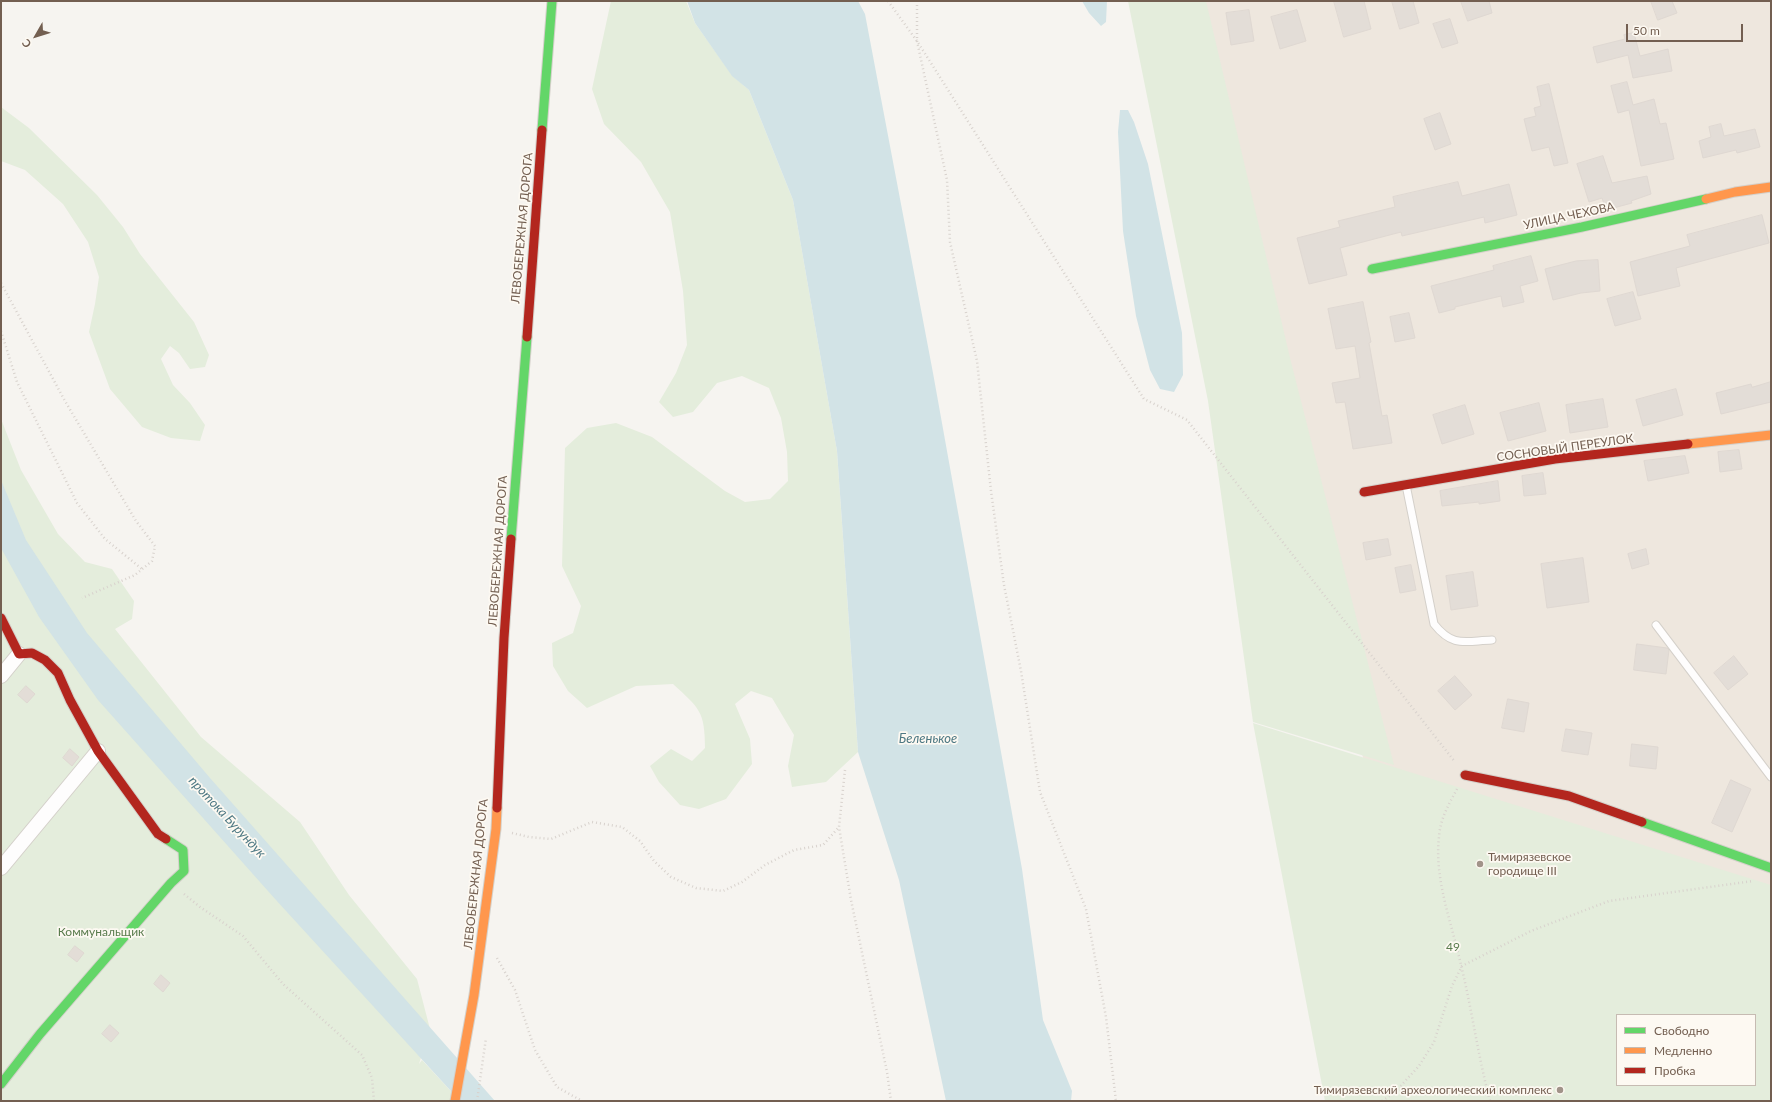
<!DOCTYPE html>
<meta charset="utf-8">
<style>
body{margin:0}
#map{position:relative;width:1772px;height:1102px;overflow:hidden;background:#f6f4f0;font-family:Lato,sans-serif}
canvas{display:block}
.frame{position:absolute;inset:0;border:2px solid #735f51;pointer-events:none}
.legend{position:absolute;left:1616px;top:1014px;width:140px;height:72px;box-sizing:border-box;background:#fdf9f2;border:1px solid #c6bbb2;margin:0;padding:5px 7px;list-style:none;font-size:12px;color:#735f51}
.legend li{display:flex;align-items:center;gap:8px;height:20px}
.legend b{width:20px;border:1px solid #c6bbb2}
.north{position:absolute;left:16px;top:16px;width:40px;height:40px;-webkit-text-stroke:3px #fdf9f2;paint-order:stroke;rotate:231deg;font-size:11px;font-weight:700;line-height:16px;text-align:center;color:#735f51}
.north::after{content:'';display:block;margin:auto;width:14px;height:18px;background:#735f51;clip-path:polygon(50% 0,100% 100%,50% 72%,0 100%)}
.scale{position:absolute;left:1626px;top:24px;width:117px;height:18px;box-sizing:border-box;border:2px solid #735f51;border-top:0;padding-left:5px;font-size:12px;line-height:14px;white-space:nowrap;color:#735f51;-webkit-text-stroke:3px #fdf9f2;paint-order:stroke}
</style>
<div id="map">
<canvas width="1772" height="1102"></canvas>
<div class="frame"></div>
<ul class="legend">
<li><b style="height:5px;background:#63d668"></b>Свободно</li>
<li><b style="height:5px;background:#ff974d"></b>Медленно</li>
<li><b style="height:5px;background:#b3261e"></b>Пробка</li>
</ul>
<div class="north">С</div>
<div class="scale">50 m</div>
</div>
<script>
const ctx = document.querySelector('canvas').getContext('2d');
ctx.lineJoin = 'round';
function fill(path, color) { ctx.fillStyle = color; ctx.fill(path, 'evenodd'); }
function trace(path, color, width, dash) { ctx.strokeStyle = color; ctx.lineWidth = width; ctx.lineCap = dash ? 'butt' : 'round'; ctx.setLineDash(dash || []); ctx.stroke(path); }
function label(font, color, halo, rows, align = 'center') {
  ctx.font = font + ' Lato,sans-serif'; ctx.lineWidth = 3.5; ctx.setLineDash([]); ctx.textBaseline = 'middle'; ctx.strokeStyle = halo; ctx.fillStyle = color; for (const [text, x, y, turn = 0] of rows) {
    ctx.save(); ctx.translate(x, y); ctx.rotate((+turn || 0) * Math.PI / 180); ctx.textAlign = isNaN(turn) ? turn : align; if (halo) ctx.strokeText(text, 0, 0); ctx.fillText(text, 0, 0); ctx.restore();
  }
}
fill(new Path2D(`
 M1171 1H1771V899L1366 769 1179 46Z`), '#eee7de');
fill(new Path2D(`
 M611 1H686L695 23 732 75 749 90 793 200 837 451 858 752 826 782 792 787 788 766 794 735 772 698 751 691 735 704 750 739 752 764 726 799 699 809 680 805 659 782 650 766 671 749 692 761 705 748C705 711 699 708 673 684L636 686 587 708 568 691 553 666 552 643 573 633 581 606 562 566 565 448 587 428 616 423 652 437 725 491 745 502 770 499 788 481 787 452 781 418 769 388 742 376 717 383 693 412 673 417 659 402 676 373 687 345 683 291 670 212 641 162 604 124 592 89Z
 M1128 1H1206L1291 362 1394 765 1253 722 1208 401Z
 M1 107 29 128 97 195 123 227 140 254 194 322 209 355 205 367 190 369 179 353 170 346 161 359 173 385 190 403 205 425 200 441 171 438 142 427 110 389 89 332 95 304 99 277 88 242 63 204 25 170 1 161Z
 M1 419 21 470 58 534 85 562 112 569 134 601 132 619 115 629 201 737 300 822 349 895 417 979 430 1029 419 1064 422 1060 460 1101H1Z
 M1253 723 1771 885V1101H1325ZM1617 1015H1755V1085H1617Z`), '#e4eddc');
fill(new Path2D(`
 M687 1H858L865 14 933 373 1022 869 1043 1020 1072 1091 1071 1101H946L899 880 858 752 837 451 793 200 749 90 732 76 695 23Z
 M1082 1H1107L1106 22 1101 26 1089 13Z
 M1120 110H1128L1134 122 1148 164 1182 333 1183 375 1174 392 1160 389 1150 370 1136 316 1123 231 1118 132Z
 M1 480 26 540 87 633 210 778 495 1101H460L276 900 98 700 39 617 1 548Z`), '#d2e3e6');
const building = new Path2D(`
 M1334 1H1364L1371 29 1344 37Z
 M1392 1H1413L1419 23 1400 29Z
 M1461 1H1489L1492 13 1468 21Z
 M1651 1H1672L1677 13 1658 20Z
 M1249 10 1254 41 1231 45 1226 13Z
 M1297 10 1306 41 1280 49 1271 17Z
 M1450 19 1458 43 1442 48 1433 24Z
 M1634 33 1640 56 1668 49 1672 71 1633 78 1628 55 1597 63 1593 47 1625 39 1624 35Z
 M1627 82 1633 105 1654 99 1660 124 1666 123 1674 159 1641 166 1629 110 1618 113 1611 86Z
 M1549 84 1568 163 1554 166 1549 147 1532 151 1524 119 1536 116 1534 108 1541 106 1537 87Z
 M1440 113 1451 144 1435 150 1424 119Z
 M1721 124 1724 136 1755 129 1760 147 1737 153 1736 150 1703 158 1699 141 1711 137 1709 127Z
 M1603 156 1612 183 1647 176 1651 194 1631 201 1632 203 1606 210 1602 198 1589 202 1577 164Z
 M1458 182 1462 196 1509 184 1517 215 1485 223 1484 217 1402 236 1401 232 1340 248 1347 275 1309 284 1297 238 1340 227 1338 221 1395 207 1393 197Z
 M1762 215 1769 243 1676 268 1680 286 1638 296 1630 262 1690 246 1687 235Z
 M1531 256 1538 281 1520 286 1524 302 1503 307 1501 296 1455 307V309L1439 313 1431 286 1494 270 1493 266Z
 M1598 260 1600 291 1581 293 1553 300 1545 269 1576 261Z
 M1633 292 1641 319 1615 326 1607 299Z
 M1363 302 1371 342 1369 343 1382 416 1387 415 1392 443 1353 449 1345 402 1336 403 1332 383 1360 378 1355 346 1336 349 1328 309Z
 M1409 313 1415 338 1395 342 1390 317Z
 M1771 382V402L1721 414 1716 393 1751 384 1752 387Z
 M1676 389 1683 415 1643 426 1636 400Z
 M1603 399 1608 427 1570 433 1566 405Z
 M1539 403 1546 431 1508 441 1500 413Z
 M1465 405 1474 434 1442 444 1433 415Z
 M1739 450 1742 469 1720 472 1718 452Z
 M1685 456 1689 473 1648 481 1644 461Z
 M1543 473 1546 494 1524 496 1522 476Z
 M1498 481 1500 501 1479 504V502L1442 506 1440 491Z
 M1388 539 1391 555 1366 560 1363 543Z
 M1646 549 1649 564 1632 569 1628 554Z
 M1583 558 1589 602 1547 608 1541 564Z
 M1411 565 1416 590 1400 593 1395 568Z
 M1473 572 1478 606 1451 610 1446 576Z
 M1637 644 1667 648 1669 650 1666 674 1634 670Z
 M1734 656 1748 674 1728 690 1714 673Z
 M1455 676 1472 695 1455 710 1438 691Z
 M26 686 35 694 27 703 18 695Z
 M1508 699 1529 703 1524 732 1502 728Z
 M1566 729 1592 733 1588 755 1562 751Z
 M1632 744 1658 747 1656 769 1630 766Z
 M70 749 79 757 72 766 63 758Z
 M1731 780 1751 789 1732 832 1712 823Z
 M75 946 84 953 77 962 68 955Z
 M161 975 170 983 163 992 154 984Z
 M110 1025 119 1033 111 1042 102 1034Z`);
fill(building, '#e3ddd7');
trace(building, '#dfd8d2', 1);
const lane = new Path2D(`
 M1406 485 1434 624C1453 648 1465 641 1492 640
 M1656 625 1771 777`);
const street = new Path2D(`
 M1 676 19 654
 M1 868 98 751`);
const fast = new Path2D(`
 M542 130 552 1
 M1372 269 1582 227 1706 199
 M511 539 527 337
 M1642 822 1771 868
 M1 1084 40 1034 171 883 184 871 183 850 166 839`);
const slow = new Path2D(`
 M1706 199 1735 192 1771 187
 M1688 444 1771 435
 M455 1101 474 995 496 829 497 808`);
const jam = new Path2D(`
 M527 337 542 130
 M1364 492 1555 459 1688 444
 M1 618 19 654 32 653 45 660 58 673 70 700 98 751 158 834 166 839
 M1465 775 1569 796 1642 822
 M497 808 504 638 511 539`);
trace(lane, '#d4d0ca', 9);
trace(street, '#d4d0ca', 16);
trace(fast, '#d4d0ca', 11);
trace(slow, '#d4d0ca', 11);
trace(jam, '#d4d0ca', 11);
trace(new Path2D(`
 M888 1 917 41 1144 399 1187 420 1455 762
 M917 1V41L947 180 950 242 977 361 991 491 1004 585 1021 671 1040 792 1086 909 1106 1017 1116 1101
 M1 283 65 401 136 521 155 546 152 561 135 575 82 598
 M1 331 17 382 77 503 105 539 142 569
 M845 770 839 827 851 900 887 1072 891 1101
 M1457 789C1449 804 1440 819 1439 837 1434 879 1452 924 1461 965 1472 1010 1478 1056 1490 1101
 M512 833 529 837 551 839 592 822 622 827 640 841 654 861 671 877 696 888 723 891 742 882 765 865 794 850 823 845 839 827
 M184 894 200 907 243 936 283 984 362 1055 372 1078 374 1101
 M497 958 515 990 535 1050 557 1087 582 1101
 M477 1101 486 1038
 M1382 1101 1394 1093 1419 1066 1434 1042 1452 986 1462 966 1531 931 1609 901 1753 881`), '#d8d2cd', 2.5, [1, 3]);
trace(lane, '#fefdfd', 7);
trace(street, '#fefdfd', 14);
trace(fast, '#63d668', 9);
trace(slow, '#ff974d', 9);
trace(jam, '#b3261e', 9);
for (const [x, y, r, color] of [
 [1480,864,4,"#a19389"],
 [1560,1090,4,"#a19389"]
]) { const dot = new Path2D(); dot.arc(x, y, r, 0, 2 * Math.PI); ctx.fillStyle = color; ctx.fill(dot); trace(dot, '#fdf9f2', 1.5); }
label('12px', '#735f51', '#fdf9f2', [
 ["УЛИЦА ЧЕХОВА",1569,216,-12],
 ["ЛЕВОБЕРЕЖНАЯ ДОРОГА",522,228,-85],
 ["СОСНОВЫЙ ПЕРЕУЛОК",1565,448,-8],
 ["ЛЕВОБЕРЕЖНАЯ ДОРОГА",498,551,-86],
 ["ЛЕВОБЕРЕЖНАЯ ДОРОГА",476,874,-84]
]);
label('12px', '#735f51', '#fdf9f2', [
 ["Тимирязевское",1488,857],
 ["городище III",1488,871],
 ["Тимирязевский археологический комплекс",1552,1090,"right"]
], 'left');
label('12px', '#5a7c4e', '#fdf9f2', [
 ["Коммунальщик",101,932],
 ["49",1453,947]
]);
label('italic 13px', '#4d7883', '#fdf9f2', [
 ["Беленькое",928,739],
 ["протока Бурундук",227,817,47]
]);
</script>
